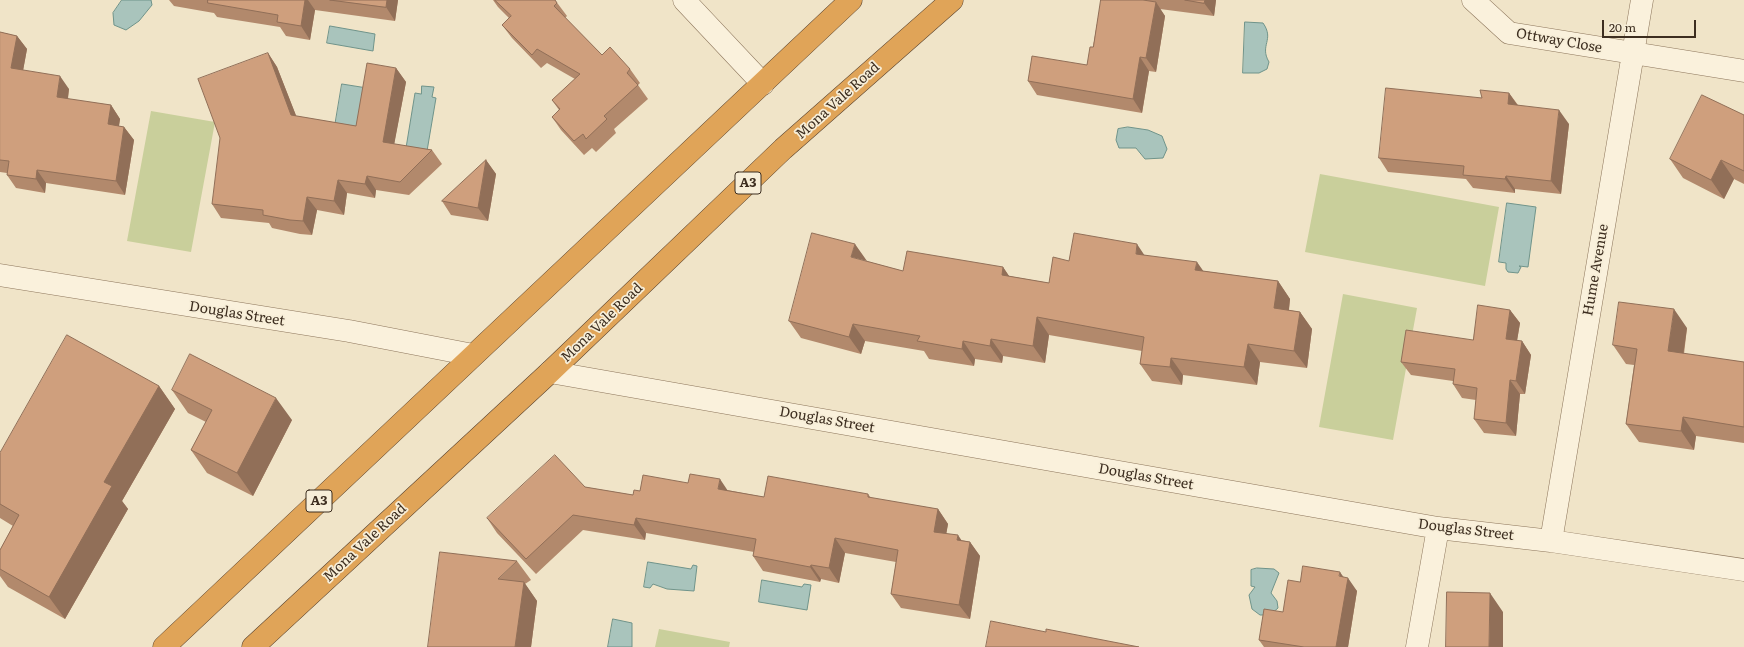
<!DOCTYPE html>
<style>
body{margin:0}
#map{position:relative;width:1744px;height:647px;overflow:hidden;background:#f0e4c8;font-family:Literata,serif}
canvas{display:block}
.scale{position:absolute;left:1602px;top:20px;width:94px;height:18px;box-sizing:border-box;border:2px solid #3d2e20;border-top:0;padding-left:5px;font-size:12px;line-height:14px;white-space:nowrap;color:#3d2e20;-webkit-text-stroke:3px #f7eed8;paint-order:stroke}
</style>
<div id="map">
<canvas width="1744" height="647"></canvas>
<div class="scale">20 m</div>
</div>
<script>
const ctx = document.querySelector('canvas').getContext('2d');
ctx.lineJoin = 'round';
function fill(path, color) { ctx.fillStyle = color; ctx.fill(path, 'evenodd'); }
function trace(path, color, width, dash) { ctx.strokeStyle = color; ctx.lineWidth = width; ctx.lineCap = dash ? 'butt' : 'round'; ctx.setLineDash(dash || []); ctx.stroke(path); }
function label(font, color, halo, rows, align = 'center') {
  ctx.font = font + ' Literata,serif'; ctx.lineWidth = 3.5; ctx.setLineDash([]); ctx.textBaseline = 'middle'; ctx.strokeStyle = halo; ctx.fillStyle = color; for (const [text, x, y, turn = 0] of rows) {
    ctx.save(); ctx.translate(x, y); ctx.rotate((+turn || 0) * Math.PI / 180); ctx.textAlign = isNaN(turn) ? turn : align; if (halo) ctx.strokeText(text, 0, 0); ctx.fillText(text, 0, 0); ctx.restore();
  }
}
fill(new Path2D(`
 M151 111 215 122 191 252 127 241Z
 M1320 174 1499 207 1485 286 1305 252Z
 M1343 294 1417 308 1393 440 1319 427Z
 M659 629 730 642 729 647H655Z`), '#c9cf9b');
const water = new Path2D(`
 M122 0H151L152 5 139 21 126 30 114 25 113 13Z
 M1245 22 1263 23C1275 40 1259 45 1269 62L1267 69 1259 73H1243Z
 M330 26 375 34 373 51 327 43Z
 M342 84 367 88 358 142 333 138Z
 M422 86 434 87 432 97 436 98 427 151 406 148 415 93 421 94Z
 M1128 127 1148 130 1162 136 1167 149 1163 158 1145 159 1136 148H1119L1116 140 1118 129Z
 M1507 203 1536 207 1528 267 1519 266 1521 267 1518 273 1508 272 1506 269V263L1499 262Z
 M648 562 691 569 693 565 697 566 694 591 667 589 653 584 650 588 644 587Z
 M1257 568 1274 569 1279 573 1271 593 1277 601 1278 608 1270 615H1260L1252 609 1249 595 1255 587 1251 586V570Z
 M762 580 802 587 804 584 811 585 807 610 759 602Z
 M613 619 632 623V647H608Z`);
fill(water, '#a9c4bc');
trace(water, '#6f938a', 1);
const minor = new Path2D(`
 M684 0 763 84
 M1473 0 1509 33 1744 71
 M0 275 349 331 473 355
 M550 372 1438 528 1551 541 1744 570
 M1551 541 1642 0
 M1417 647 1438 528`);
const highway = new Path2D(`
 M164 647C393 431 622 216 851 0
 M253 647 550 372 783 149 952 0`);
trace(minor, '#8d765c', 23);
trace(highway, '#5b4430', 23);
trace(minor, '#faf1dc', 22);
trace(highway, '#e0a458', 22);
fill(new Path2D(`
 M169 0H398L395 21 315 10 310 40 286 36 280 27 217 17 214 13 174 6Z
 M493 0H555L567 16 565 18 602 55 630 69 640 83 638 85 648 99 614 129 616 133 596 152 592 148 584 155 561 130 552 117 559 110 552 100 575 79 547 63 541 68 512 38 502 25 509 18 498 7Z
 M1101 0H1216L1214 16 1160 9 1165 16 1156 72 1149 71 1142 113 1037 95 1028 81 1087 65 1093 47Z
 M0 32 17 36 27 49 23 70 69 89 68 99 111 105 120 119 119 126 124 127 134 140 125 195 46 183 45 193 16 188 7 175V173L0 172Z
 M268 53 277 67 296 116 356 126 396 68 406 82 394 144 432 150 442 164 409 195 376 190 375 198 347 193 344 215 317 210 312 235 300 234 272 228 269 223 221 218 212 204Z
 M1509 93 1518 105 1569 124 1561 194 1515 189V193L1473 188 1466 179 1388 172 1379 158 1482 98Z
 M1744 115V184L1734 179 1724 199 1683 178 1670 159Z
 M486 160 496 174 488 221 451 215 442 201Z
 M1145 255 1203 271 1278 281 1290 299 1289 310 1300 312 1312 329 1307 368 1260 362 1257 385 1183 375 1182 385 1152 381 1140 364 1142 351 1049 335 1045 363 1003 356 1002 363 975 359 974 366 929 359 924 351 865 341 861 354 801 338 789 321 866 261 903 271 1003 267 1009 276 1049 283 1069 261Z
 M1510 310 1520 323 1517 341H1522L1531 355 1525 394H1520L1516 436 1484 433 1474 419 1476 400 1462 398 1453 384V381L1411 375 1401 362 1473 340Z
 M1687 328 1684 354 1744 362V443L1696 436 1694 450 1639 442 1626 424 1634 365 1626 364 1613 345Z
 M159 386 175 409 122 501 128 509 65 619 8 587 0 576V550L13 526 0 518V453Z
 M172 390 292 420 253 496 207 473 191 450 206 422 188 413Z
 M585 487 633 495 640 491 727 490 764 497 868 494 871 498 938 509 948 524 946 534 961 540 970 542 980 556 970 619 901 608 891 594 896 562 845 553 839 583 821 579 820 582 763 571 753 556 754 552 646 533 645 540 583 530 536 574 497 533 487 518Z
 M517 561 531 580 525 584 537 601 531 647H428Z
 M1343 577 1357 591 1348 647H1264L1259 640 1283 612 1300 582Z`), '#b2896c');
fill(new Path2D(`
 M305 0H308L315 10 310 40 301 26Z
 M387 0H398L395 21 386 7Z
 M1205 0H1216L1214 16 1204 3Z
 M1156 2 1165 16 1156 72 1146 58Z
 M17 36 27 49 21 82 11 68Z
 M268 53 277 67 301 128 291 115Z
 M1140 57 1149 71 1142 113 1133 99Z
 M396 68 406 82 392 156 383 142Z
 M60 76 69 89 66 111 57 97Z
 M1509 93 1518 106 1508 104Z
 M111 105 120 119 117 138 108 124Z
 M1559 110 1569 124 1561 194 1551 181Z
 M124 127 134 140 125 195 116 181Z
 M486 160 496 174 488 221 478 208Z
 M1721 160 1734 179 1724 199 1711 180Z
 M37 170 46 183 45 193 36 179Z
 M367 176 376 190 375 198 365 184Z
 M1506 176 1515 189V193L1505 179Z
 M338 180 347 193 344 215 334 201Z
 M307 197 317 210 312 235 303 221Z
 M855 244 867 261 851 257Z
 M1137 244 1149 262 1136 254Z
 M1197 262 1209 279 1195 270Z
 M1003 267 1015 285 1002 275Z
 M1278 281 1290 299 1287 326 1274 308Z
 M1674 309 1687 328 1681 370 1668 351Z
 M1510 310 1520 323 1515 352 1506 339Z
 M1300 312 1312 329 1307 368 1294 351Z
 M1037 317 1049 335 1045 363 1033 346Z
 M853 324 865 341 861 354 849 337Z
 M991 339 1003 356 1002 363 990 346Z
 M963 341 975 359 974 366 962 349Z
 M1522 341 1531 355 1525 394 1516 381Z
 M1248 344 1260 362 1257 385 1244 367Z
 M1171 358 1183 375 1182 385 1170 367Z
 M1510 380 1520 394 1516 436 1506 423Z
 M159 386 175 409 122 501 128 509 65 619 49 597 104 482Z
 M276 398 292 420 253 496 237 473Z
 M1683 417 1696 436 1694 450 1681 431Z
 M720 479 730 494 718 489Z
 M938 509 948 524 944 547 934 532Z
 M636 518 646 533 645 540 634 525Z
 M958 535 968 550 957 540Z
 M835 538 845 553 839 583 829 568Z
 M970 542 980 556 970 619 959 605Z
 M811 565 821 579 820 582 810 567Z
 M1340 572 1347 582 1348 578 1357 591 1348 647H1336Z
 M524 582 537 601 531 647H515Z
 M1490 593 1503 612V647H1489Z`), '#916f58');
const building = new Path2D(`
 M208 0H305L301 26 277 22 278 15 208 3Z
 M330 0H387L386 7Z
 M495 0H555L557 3 554 6 602 55 610 47 630 69 627 73 638 85 604 116 607 119 586 139 583 134 574 141 552 117 560 109 552 100 580 74 537 49 532 55 502 25 511 16Z
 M1101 0H1143L1156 2 1146 58 1140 57 1133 99 1028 81 1032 56 1087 65 1090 47H1093Z
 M1185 0H1205L1204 3Z
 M0 32 17 36 11 68 60 76 57 97 111 105 108 124 124 127 116 181 37 170 36 179 7 175 9 161 0 160Z
 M268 53 291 115 356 126 367 63 396 68 383 142 432 150 400 182 367 176 365 184 338 180 334 201 307 197 303 221 290 220 263 215V210L212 204 220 138 198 79Z
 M1386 88 1482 98 1480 90 1509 93 1508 104 1559 110 1551 181 1506 176 1505 179 1463 175 1464 166 1379 158Z
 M1702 95 1744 115V171L1721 160 1711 180 1670 159Z
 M486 160 478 208 442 201Z
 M812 233 855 244 851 257 903 271 907 251 1003 267 1002 275 1049 283 1053 257 1069 261 1074 233 1137 244 1136 254 1197 262 1195 270 1278 281 1274 308 1300 312 1294 351 1248 344 1244 367 1171 358 1170 367 1140 364 1144 337 1037 317 1033 346 991 339 990 346 963 341 962 349 917 341 920 336 853 324 849 337 789 321Z
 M1619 302 1674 309 1668 351 1744 362V427L1683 417 1681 431 1626 424 1637 349 1613 345Z
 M1478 305 1510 310 1506 339 1522 341 1516 381 1510 380 1506 423 1474 419 1477 388 1453 384 1455 369 1401 362 1406 330 1473 340Z
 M67 335 159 386 104 482 112 486 49 597 0 569V550L19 515 0 504V453Z
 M190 354 276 398 237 473 191 450 212 410 172 390Z
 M555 455 585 487 633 495 634 490 640 491 643 475 688 483 690 474 720 479 718 489 764 497 768 476 868 494V497L938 509 934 532 958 535 957 540 970 542 959 605 891 594 898 550 835 538 829 568 811 565 810 567 753 556 756 539 636 518 634 525 573 515 526 559 487 518Z
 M440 552 517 561 498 579 524 582 515 647H428Z
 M1303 566 1340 572 1339 576 1348 578 1336 647H1304L1259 640 1264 609 1283 612 1288 580 1300 582Z
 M1447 592 1490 593 1489 647H1446Z
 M991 621 1046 632V629L1139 647H986Z`);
fill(building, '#cf9f7d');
trace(building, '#916f58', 1);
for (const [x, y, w] of [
 [748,183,26],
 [319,501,26]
]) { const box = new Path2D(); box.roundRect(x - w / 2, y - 11, w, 22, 3); ctx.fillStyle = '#f7eed8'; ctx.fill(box); trace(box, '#3d2e20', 1); }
label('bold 13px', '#3d2e20', null, [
 ["A3",748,183],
 ["A3",319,501]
]);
label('14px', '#3d2e20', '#f7eed8', [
 ["Ottway Close",1559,41,10],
 ["Mona Vale Road",838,101,-42],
 ["Hume Avenue",1596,270,-80],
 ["Douglas Street",237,314,9],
 ["Mona Vale Road",602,323,-44],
 ["Douglas Street",827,420,10],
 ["Douglas Street",1146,477,10],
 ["Douglas Street",1466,530,7],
 ["Mona Vale Road",365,543,-43]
]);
</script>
